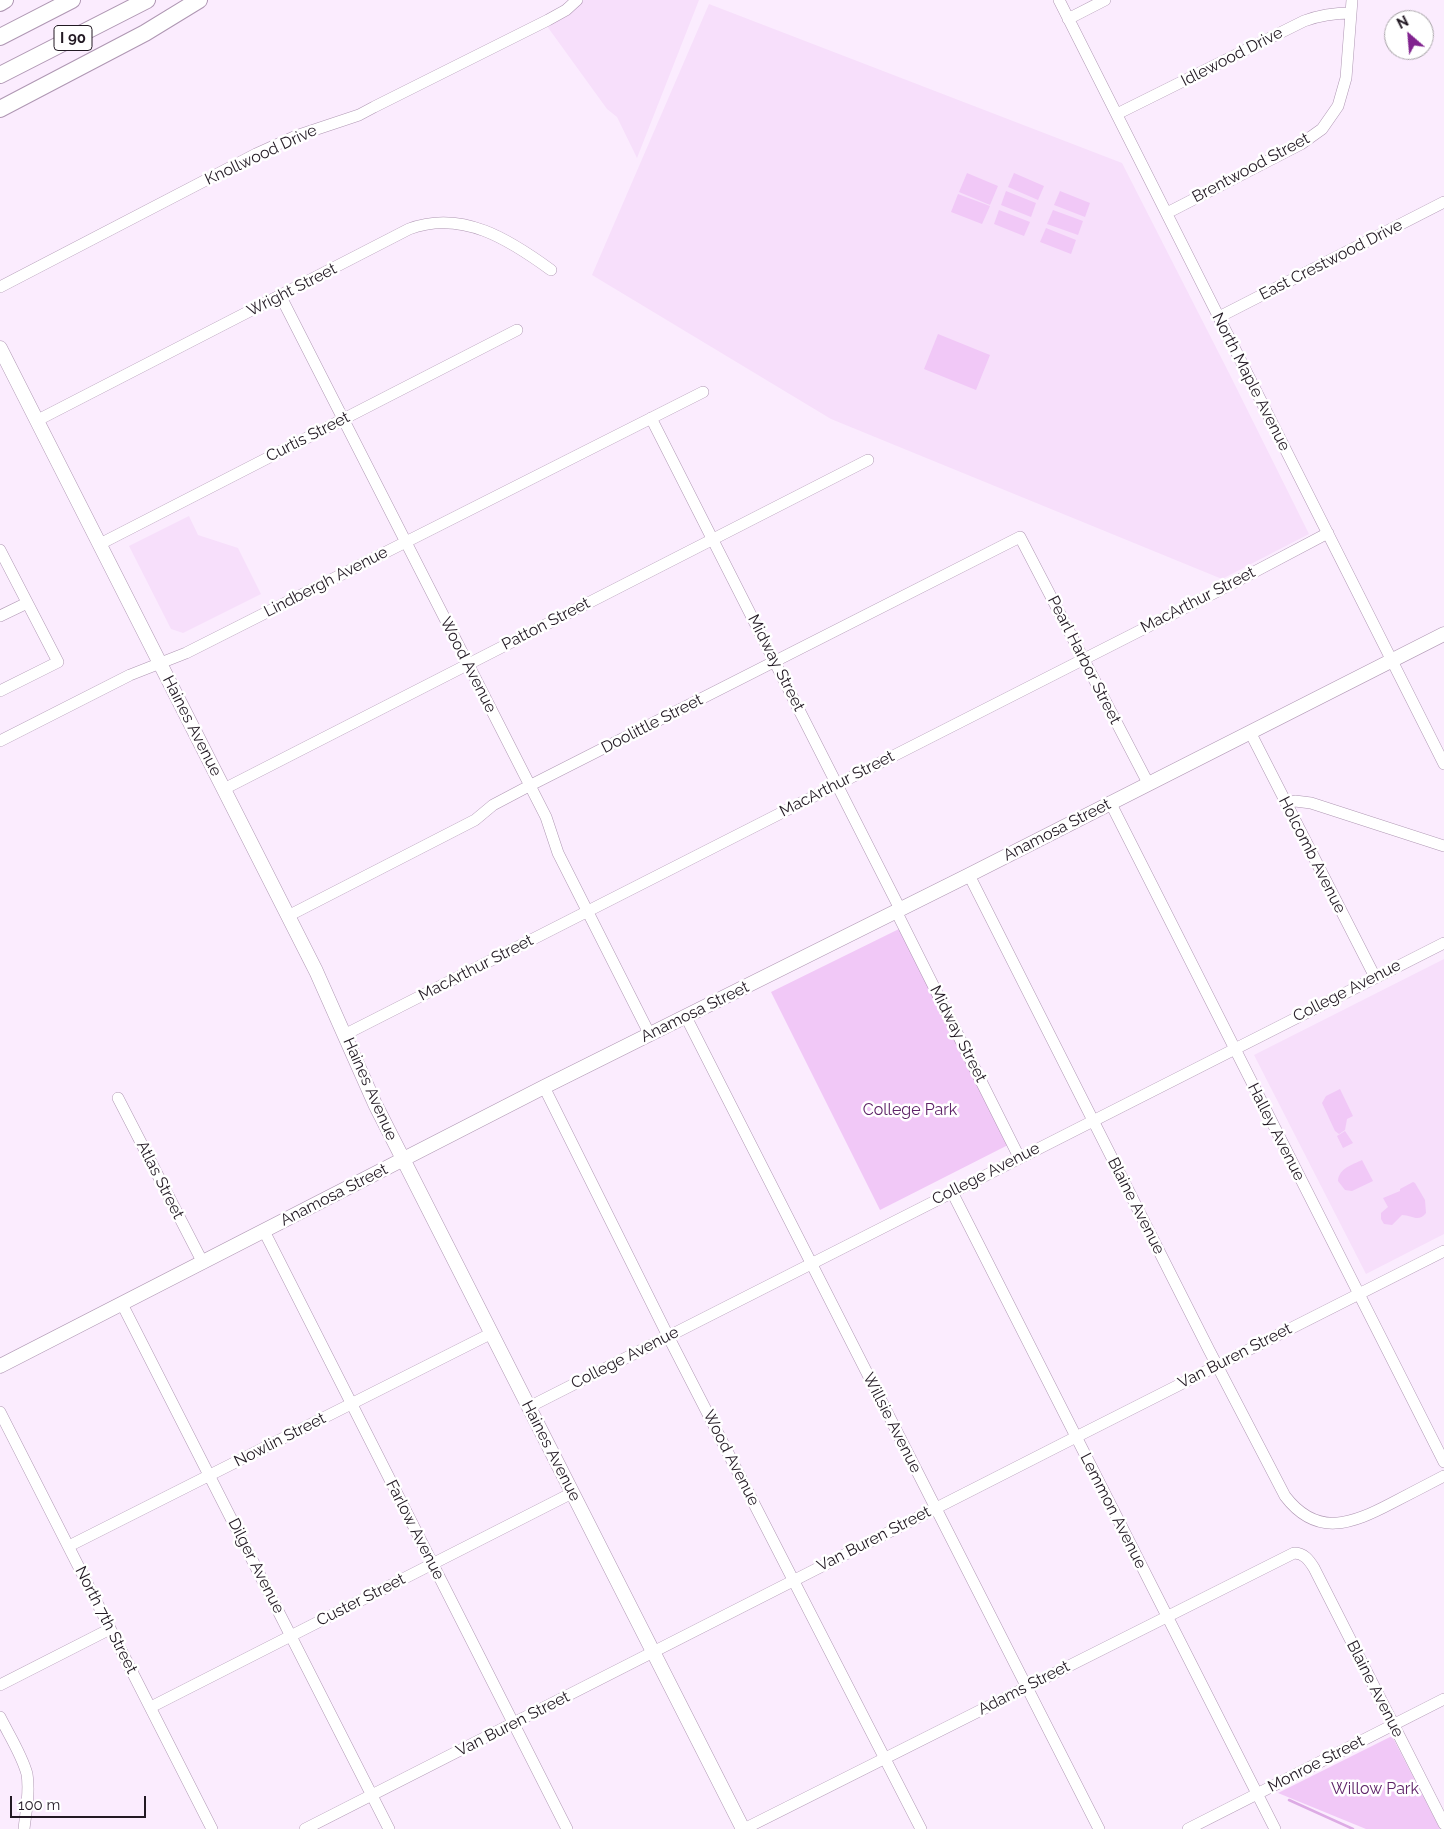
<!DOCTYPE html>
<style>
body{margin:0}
#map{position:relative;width:1444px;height:1829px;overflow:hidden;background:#fbecfe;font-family:Raleway,sans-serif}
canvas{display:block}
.north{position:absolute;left:1384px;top:10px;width:50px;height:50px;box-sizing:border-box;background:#fff;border:1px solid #a7a3a7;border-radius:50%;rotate:333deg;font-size:14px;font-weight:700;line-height:20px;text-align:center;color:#221923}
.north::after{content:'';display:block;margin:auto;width:18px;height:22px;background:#81238f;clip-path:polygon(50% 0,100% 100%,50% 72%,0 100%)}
.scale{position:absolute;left:10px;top:1796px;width:136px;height:22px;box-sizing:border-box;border:2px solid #221923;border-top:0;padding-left:6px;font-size:15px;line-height:18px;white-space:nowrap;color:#221923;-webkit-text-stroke:4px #fff;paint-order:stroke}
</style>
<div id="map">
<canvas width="1444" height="1829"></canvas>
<div class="north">N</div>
<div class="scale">100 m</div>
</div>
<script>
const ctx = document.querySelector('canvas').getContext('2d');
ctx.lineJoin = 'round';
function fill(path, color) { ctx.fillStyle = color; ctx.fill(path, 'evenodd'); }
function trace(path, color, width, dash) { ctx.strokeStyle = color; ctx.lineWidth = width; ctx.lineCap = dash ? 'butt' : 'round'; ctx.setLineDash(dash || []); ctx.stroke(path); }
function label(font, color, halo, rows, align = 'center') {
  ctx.font = font + ' Raleway,sans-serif'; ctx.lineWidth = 5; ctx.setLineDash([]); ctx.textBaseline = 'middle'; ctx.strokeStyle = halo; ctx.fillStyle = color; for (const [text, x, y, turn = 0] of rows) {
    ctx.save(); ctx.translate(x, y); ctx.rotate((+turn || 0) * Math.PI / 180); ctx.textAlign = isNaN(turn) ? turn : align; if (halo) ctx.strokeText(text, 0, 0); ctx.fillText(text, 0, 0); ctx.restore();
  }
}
fill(new Path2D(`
 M577 0H699L637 158 617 117 607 109 544 22Z
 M709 4 1122 163 1229 373 1309 534 1222 579 831 419 592 275Z
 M189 516 198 535 238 548 261 594 183 633 171 629 129 546Z
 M1444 959V1234L1366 1274 1254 1055Z`), '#f7dffb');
fill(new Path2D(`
 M967 173 998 186 990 205 959 192Z
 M1014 173 1044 186 1038 200 1008 187Z
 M1006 191 1036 203 1031 217 1001 205Z
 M1060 191 1090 203 1085 217 1054 205Z
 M958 194 990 206 982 224 951 212Z
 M999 210 1030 222 1024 236 994 224Z
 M1053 210 1083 221 1078 235 1047 224Z
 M1046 228 1076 240 1071 254 1040 242Z
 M938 334 990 355 976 390 924 369Z
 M899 929 1008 1145 880 1210 771 992Z
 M1340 1089 1353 1116 1347 1119 1345 1130 1339 1134 1335 1131 1322 1103 1326 1096Z
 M1345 1131 1353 1143 1343 1148 1337 1136Z
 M1362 1160 1373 1181 1352 1191 1345 1190 1338 1181C1339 1168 1352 1165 1362 1160Z
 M1413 1182 1415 1183 1425 1200 1426 1213C1418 1223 1412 1215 1402 1215L1392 1225 1384 1224 1381 1219V1213L1388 1207 1383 1198 1400 1191V1189Z
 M1392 1736 1440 1829H1366L1278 1793Z`), '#f1c8f7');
trace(new Path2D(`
 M1289 1800 1353 1829`), '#ddabe5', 2.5);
const minor = new Path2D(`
 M1059 0 1444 764
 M1068 19 1105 0
 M1117 114 1304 21C1320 15 1334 13 1351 13
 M1167 213 1301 144 1322 129 1338 106 1346 78 1352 0
 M0 287 256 154 296 136 359 115 374 107 548 20 566 10 577 0
 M281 297 546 817 558 853 650 1035
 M1219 317 1444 202
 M651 418 900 909
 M36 421 409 229C462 209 510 240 551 270
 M100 544 517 330
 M0 550 58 662 0 691
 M0 616 27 603
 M1250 732 1375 977
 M0 741 130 675 186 653 703 392
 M224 789 868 460
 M1110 802 1444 1462
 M1286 803 1295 801 1311 803 1444 846
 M969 875 1209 1350 1285 1496C1317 1538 1352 1524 1392 1503 1409 1494 1427 1485 1444 1476
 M896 911 1019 1157
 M288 916 475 820 493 805 529 786 1020 537 1148 783
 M686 1017 1099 1829
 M346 1034 1220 590 1328 533
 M544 1087 668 1336 921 1829
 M118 1098 203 1263
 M952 1192 1275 1829
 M264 1231 567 1829
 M122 1304 389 1829
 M529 1407 1444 943
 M0 1412 212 1829
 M69 1546 492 1333
 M0 1685 110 1629
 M151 1707 572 1493
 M0 1717C9 1735 22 1755 27 1774 30 1792 26 1811 24 1829
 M305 1829 1076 1437 1444 1251
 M744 1829 1294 1553C1304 1553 1309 1560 1314 1568L1444 1824
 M1188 1829 1444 1699`);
const major = new Path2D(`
 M0 348 316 971 375 1104 403 1159 743 1829
 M0 1366 544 1087 969 875 1444 634`);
const highway = new Path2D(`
 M0 3 5 0
 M0 37 72 0
 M0 75 147 0
 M0 109 145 33 199 0`);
trace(minor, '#af97b3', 12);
trace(major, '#af97b3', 15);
trace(highway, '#af97b3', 18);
trace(minor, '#fff', 11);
trace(major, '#fff', 14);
trace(highway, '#fff', 16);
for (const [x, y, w] of [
 [73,38,38]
]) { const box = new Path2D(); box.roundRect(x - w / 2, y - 12.5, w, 25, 4); ctx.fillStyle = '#fff'; ctx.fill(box); trace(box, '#221923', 1); }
label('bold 15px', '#221923', null, [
 ["I 90",73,38]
]);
label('16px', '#221923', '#fff', [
 ["Idlewood Drive",1232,57,-27],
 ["Knollwood Drive",261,155,-25],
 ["Brentwood Street",1251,168,-28],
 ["East Crestwood Drive",1331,260,-27],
 ["Wright Street",292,290,-27],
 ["North Maple Avenue",1251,382,63],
 ["Curtis Street",308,437,-27],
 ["Lindbergh Avenue",326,582,-27],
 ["MacArthur Street",1198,600,-27],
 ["Patton Street",546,624,-27],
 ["Pearl Harbor Street",1084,660,63],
 ["Midway Street",776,663,63],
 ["Wood Avenue",468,665,63],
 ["Doolittle Street",652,724,-27],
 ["Haines Avenue",192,726,63],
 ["MacArthur Street",837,784,-27],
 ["Anamosa Street",1057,830,-27],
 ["Holcomb Avenue",1312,855,63],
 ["MacArthur Street",476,968,-27],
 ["College Avenue",1347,991,-27],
 ["Anamosa Street",695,1012,-26],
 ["Midway Street",958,1034,63],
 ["Haines Avenue",370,1089,66],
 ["Halley Avenue",1276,1132,63],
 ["College Avenue",986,1174,-27],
 ["Atlas Street",160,1180,63],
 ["Anamosa Street",334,1195,-27],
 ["Blaine Avenue",1136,1206,63],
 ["Van Buren Street",1235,1356,-27],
 ["College Avenue",625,1358,-27],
 ["Willsie Avenue",892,1423,63],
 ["Nowlin Street",280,1440,-27],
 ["Haines Avenue",551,1451,63],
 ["Wood Avenue",731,1458,63],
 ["Lemmon Avenue",1113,1511,63],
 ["Farlow Avenue",415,1530,63],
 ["Van Buren Street",874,1539,-27],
 ["Dilger Avenue",256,1566,63],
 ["Custer Street",361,1600,-27],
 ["North 7th Street",106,1620,63],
 ["Adams Street",1024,1688,-27],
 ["Blaine Avenue",1375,1689,63],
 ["Van Buren Street",513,1724,-27],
 ["Monroe Street",1316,1764,-27]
]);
label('16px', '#5e2368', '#fff', [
 ["College Park",910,1110],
 ["Willow Park",1375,1789]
]);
</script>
